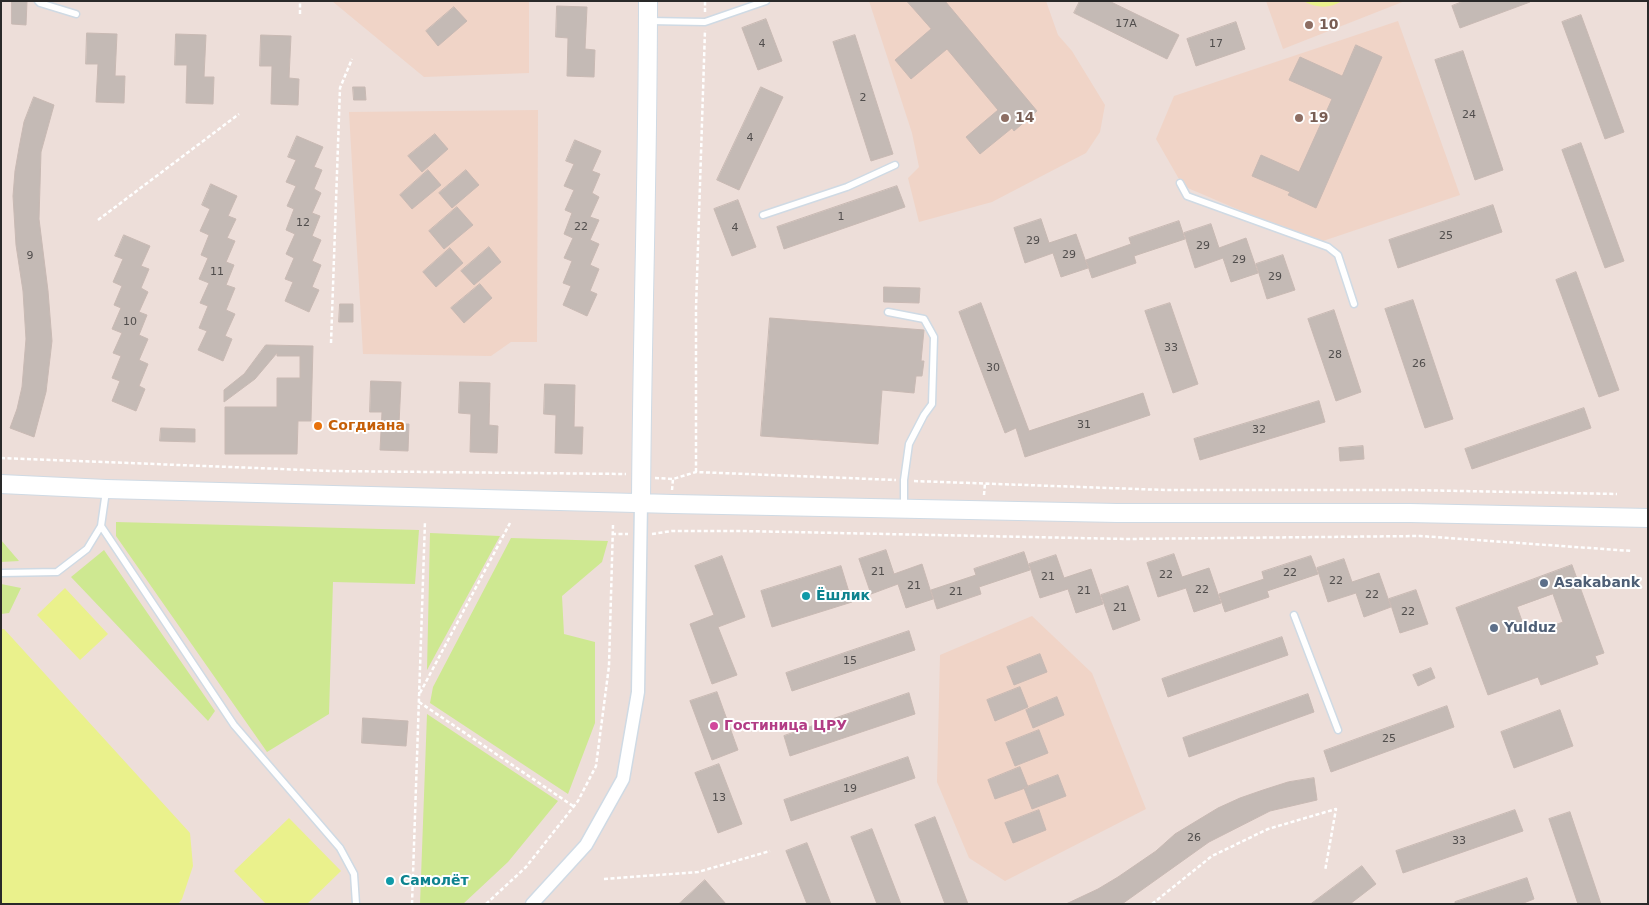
<!DOCTYPE html>
<meta charset="utf-8">
<style>
body{margin:0}
#map{position:relative;width:1649px;height:905px;overflow:hidden;background:#edded9;font-family:"DejaVu Sans",sans-serif}
canvas{display:block}
.frame{position:absolute;inset:0;border:2px solid #292929;pointer-events:none}
</style>
<div id="map">
<canvas width="1649" height="905"></canvas>
<div class="frame"></div>
</div>
<script>
const ctx = document.querySelector('canvas').getContext('2d');
ctx.lineJoin = 'round';
function fill(path, color) { ctx.fillStyle = color; ctx.fill(path, 'evenodd'); }
function trace(path, color, width, dash) { ctx.strokeStyle = color; ctx.lineWidth = width; ctx.lineCap = dash ? 'butt' : 'round'; ctx.setLineDash(dash || []); ctx.stroke(path); }
function label(font, color, halo, rows, align = 'center') {
  ctx.font = font + ' "DejaVu Sans",sans-serif'; ctx.lineWidth = 4; ctx.setLineDash([]); ctx.textBaseline = 'middle'; ctx.strokeStyle = halo; ctx.fillStyle = color; for (const [text, x, y, turn = 0] of rows) {
    ctx.save(); ctx.translate(x, y); ctx.rotate((+turn || 0) * Math.PI / 180); ctx.textAlign = isNaN(turn) ? turn : align; if (halo) ctx.strokeText(text, 0, 0); ctx.fillText(text, 0, 0); ctx.restore();
  }
}
fill(new Path2D(`
 M332 1H529V73L424 77Z
 M869 1H1046L1058 35 1072 51 1105 105 1100 132 1086 153 992 202 919 222 908 178 919 167 912 133Z
 M1266 1H1405L1283 49Z
 M1398 21 1460 195 1317 243 1183 186 1156 139 1174 96Z
 M538 110 537 342H511L491 356 363 354 349 112Z
 M1032 616 1092 673 1146 809 1005 881 969 858 937 782 940 655Z`), '#f0d4c7');
fill(new Path2D(`
 M116 522 419 530 415 584 333 582 329 714 267 752 116 536Z
 M430 533 500 536 427 670Z
 M511 538 608 541 602 562 562 596 564 634 595 642V723L568 794 430 703 433 687Z
 M1 540 19 561 1 562Z
 M104 550 215 711 208 721 71 577Z
 M1 584 21 588 9 613 1 614Z
 M427 714 558 801 508 862 463 904H420Z`), '#cee891');
fill(new Path2D(`
 M1303 1H1342C1329 9 1317 8 1303 1Z
 M65 588 108 634 80 660 37 615Z
 M1 629H4L190 833 193 866 182 899 178 904H1Z
 M289 818 341 871 307 904H266L234 871Z`), '#eaf18c');
const building = new Path2D(`
 M12 1H27L26 25 12 24Z
 M907 1H945L1037 111 1014 131 1012 128 980 154 966 137 998 110 947 49 911 79 895 60 931 29Z
 M1080 1H1109L1179 35 1167 59 1074 13Z
 M1464 1H1529L1530 2 1460 28 1452 6Z
 M557 6 587 7 585 49 595 50 594 77 567 76 568 38 556 37Z
 M454 7 467 21 438 46 426 31Z
 M1581 15 1624 132 1605 139 1562 22Z
 M766 19 782 61 758 70 742 28Z
 M1236 22 1245 49 1196 66 1187 39Z
 M87 33 117 34 115 76H125L124 103 96 102 98 64H86Z
 M176 34 206 35 204 77H214L213 104 186 103 187 65H175Z
 M261 35 291 36 289 78 299 79 298 105 271 104 272 66H260Z
 M855 35 893 154 871 161 833 42Z
 M1356 45 1382 57 1316 208 1288 195 1290 192 1252 176 1261 155 1299 172 1332 99 1289 80 1300 57 1342 76Z
 M1463 51 1503 170 1475 180 1435 60Z
 M353 87H365L366 100H354Z
 M761 87 783 97 739 190 717 180Z
 M34 97 54 105 41 152 39 219 48 291 52 341 46 392 34 437 10 428 17 409 22 387 26 339 23 291 16 245 13 196 15 171 19 148 24 122Z
 M435 134 448 149 422 172 408 156Z
 M297 136 323 147 314 167 322 170 314 189 321 193 312 213 320 216 312 236 321 240 312 261 321 265 312 287 319 290 309 312 285 301 293 282 285 279 294 258 286 254 295 234 286 230 294 209 287 206 296 186 286 182 296 160 288 157Z
 M575 140 601 151 592 171 600 174 592 193 599 197 590 217 599 220 590 240 599 244 590 265 599 269 590 291 597 294 587 316 563 305 571 286 563 283 572 261 564 258 573 238 564 234 572 213 565 210 574 190 564 186 574 164 566 161Z
 M1581 143 1624 261 1605 268 1562 150Z
 M428 170 441 185 412 209 400 195Z
 M466 170 479 185 452 208 439 193Z
 M211 184 237 196 228 216 236 219 227 238 235 241 226 262 234 265 226 285 235 288 226 310 235 314 225 336 232 339 223 361 198 350 207 331 199 328 208 306 200 303 209 283 199 279 208 258 201 255 209 235 200 231 210 209 202 205Z
 M897 186 905 207 784 249 777 227Z
 M738 200 756 247 732 256 714 209Z
 M1493 205 1502 232 1398 268 1389 240Z
 M457 207 473 225 444 249 429 231Z
 M1041 219 1049 243 1076 234 1088 268 1061 277 1053 253 1025 263 1014 228Z
 M1179 221 1185 239 1134 256 1136 263 1092 278 1086 260 1131 244 1129 238Z
 M1211 224 1219 248 1246 238 1258 273 1231 282 1223 258 1195 268 1184 233Z
 M124 235 150 246 141 266 149 269 141 288 148 292 139 312 147 315 139 335 148 339 139 360 148 364 139 386 145 389 136 411 112 401 120 381 112 378 121 356 113 353 122 333 112 329 121 308 114 305 122 286 113 282 123 259 115 256Z
 M489 247 501 262 474 285 461 271Z
 M450 248 463 263 436 287 423 272Z
 M1283 255 1295 290 1267 299 1256 264Z
 M1576 272 1619 390 1599 397 1556 280Z
 M480 284 492 298 464 323 451 308Z
 M884 287 920 288 919 303 884 302Z
 M1413 300 1453 419 1425 428 1385 309Z
 M981 303 1029 431 1143 393 1150 415 1025 457 1016 428 1005 433 959 312Z
 M1170 303 1198 384 1173 393 1145 311Z
 M340 304H353V322H339Z
 M1334 310 1361 392 1336 401 1308 319Z
 M770 318 924 330 921 361H924L922 376H916L914 393 882 390 878 444 761 436Z
 M266 345 313 346 311 421H298L297 454H225V407H277V378H300V356H277V353L255 379 224 402V390L244 374Z
 M371 381 401 382 399 424H409L408 451 380 450 382 412H370Z
 M460 382 490 383 489 425 498 426 497 453 470 452 471 414 459 413Z
 M545 384 575 385 574 427H583L582 454 555 453 556 415 544 414Z
 M1319 401 1325 422 1200 460 1194 439Z
 M1584 408 1591 428 1472 469 1465 449Z
 M161 428 195 429V442L160 441Z
 M1363 446 1364 459 1340 461 1339 448Z
 M886 550 894 574 922 564 933 599 906 608 898 584 871 594 859 559Z
 M1024 552 1030 570 979 587 981 594 937 609 931 590 976 575 974 569Z
 M1174 554 1182 577 1209 568 1221 603 1194 612 1186 588 1158 597 1147 563Z
 M1056 555 1064 578 1091 569 1103 604 1076 613 1068 589 1040 598 1029 564Z
 M722 556 745 617 718 627 737 675 712 684 690 624 714 615 695 566Z
 M1311 556 1318 574 1267 591 1269 597 1225 612 1219 594 1264 579 1262 572Z
 M1344 559 1352 582 1379 573 1391 607 1364 617 1356 593 1328 602 1317 568Z
 M1572 565 1604 653 1595 656 1598 664 1541 685 1538 677 1488 695 1456 608ZM1553 594 1563 622 1527 635 1517 607Z
 M841 566 852 602 772 627 761 591Z
 M1128 586 1140 620 1113 630 1101 595Z
 M1416 590 1428 624 1400 633 1389 599Z
 M909 631 915 650 792 691 786 673Z
 M1282 637 1288 655 1168 697 1162 679Z
 M1040 654 1047 672 1014 685 1007 667Z
 M1431 668 1435 678 1418 686 1413 675Z
 M1020 687 1028 707 995 721 987 700Z
 M717 692 738 750 712 760 690 701Z
 M909 693 915 714 790 756 784 736Z
 M1308 694 1314 712 1189 757 1183 738Z
 M1057 697 1064 715 1033 728 1026 710Z
 M1447 706 1454 727 1331 772 1324 751Z
 M1560 710 1573 746 1514 768 1501 732Z
 M363 718 408 721 406 746 362 743Z
 M1039 730 1048 753 1015 766 1006 743Z
 M908 757 915 778 791 821 784 800Z
 M719 764 742 824 718 833 695 773Z
 M1020 767 1028 787 995 799 988 780Z
 M1058 775 1066 796 1032 809 1024 788Z
 M1314 778 1317 800 1270 811 1209 842 1122 904H1066L1098 889 1118 877 1156 851 1175 834 1218 808 1240 798 1263 790 1288 782Z
 M1039 810 1046 830 1013 843 1005 823Z
 M1515 810 1523 831 1403 873 1396 851Z
 M1570 812 1601 904H1578L1549 819Z
 M935 817 968 904H945L915 825Z
 M872 829 901 904H877L851 837Z
 M807 843 831 904H807L786 851Z
 M1362 866 1376 884 1350 904H1311Z
 M1527 878 1534 899 1521 904H1455V902Z
 M705 880 726 904H679Z`);
fill(building, '#c4bab5');
trace(building, '#c8b9b3', 1);
const lane = new Path2D(`
 M38 1 40 3 76 14
 M649 21 705 22 766 1
 M1180 183 1187 196 1328 247 1338 255 1354 304
 M763 215 847 187 895 165
 M888 312 924 319 934 337 932 404 924 415 909 444 904 480V507
 M101 526 234 725 340 848 354 874 356 904
 M1 573 57 572 87 549 101 526 106 491
 M1294 615 1338 730`);
const street = new Path2D(`
 M532 904 586 845 623 779 638 692 641 503`);
const secondary = new Path2D(`
 M1 484 106 489 673 504 1117 513H1410L1648 518
 M641 503C642 336 648 169 648 1`);
trace(lane, '#cfdae4', 9);
trace(street, '#cfdae4', 15);
trace(secondary, '#cfdae4', 20);
trace(new Path2D(`
 M705 12V1
 M300 14V1
 M98 220 239 114
 M331 343 340 88 352 59
 M1 458 332 471 626 474
 M696 472V308L705 30
 M655 478 673 479 696 472 896 480
 M914 481 1165 490H1411L1617 494
 M672 490 673 479
 M984 495 985 483
 M612 534H628
 M652 534 672 531H742L1126 539 1420 536 1632 551
 M420 693 510 523
 M419 702 573 806
 M604 879 698 872 770 851
 M412 904 425 521
 M486 904 526 867 578 801 596 766 609 666 613 525
 M1152 904 1212 856 1268 829 1336 809 1325 871`), '#fff', 2.5, [4, 2.5]);
trace(lane, '#fff', 6);
trace(street, '#fff', 12);
trace(secondary, '#fff', 18);
for (const [x, y, r, color] of [
 [1309,25,5,"#8d6e63"],
 [1005,118,5,"#8d6e63"],
 [1299,118,5,"#8d6e63"],
 [318,426,5,"#e8710a"],
 [1544,583,5,"#5c6f8a"],
 [806,596,5,"#0f9aa8"],
 [1494,628,5,"#5c6f8a"],
 [714,726,5,"#d1479c"],
 [390,881,5,"#0f9aa8"]
]) { const dot = new Path2D(); dot.arc(x, y, r, 0, 2 * Math.PI); ctx.fillStyle = color; ctx.fill(dot); trace(dot, '#fff', 2); }
label('11px', '#504d4c', null, [
 ["17A",1126,24],
 ["4",762,44],
 ["17",1216,44],
 ["2",863,98],
 ["24",1469,115],
 ["4",750,138],
 ["1",841,217],
 ["12",303,223],
 ["22",581,227],
 ["4",735,228],
 ["25",1446,236],
 ["29",1033,241],
 ["29",1203,246],
 ["29",1069,255],
 ["9",30,256],
 ["29",1239,260],
 ["11",217,272],
 ["29",1275,277],
 ["10",130,322],
 ["33",1171,348],
 ["28",1335,355],
 ["26",1419,364],
 ["30",993,368],
 ["31",1084,425],
 ["32",1259,430],
 ["21",878,572],
 ["22",1290,573],
 ["22",1166,575],
 ["21",1048,577],
 ["22",1336,581],
 ["21",914,586],
 ["22",1202,590],
 ["21",1084,591],
 ["21",956,592],
 ["22",1372,595],
 ["21",1120,608],
 ["22",1408,612],
 ["15",850,661],
 ["25",1389,739],
 ["19",850,789],
 ["13",719,798],
 ["26",1194,838],
 ["33",1459,841]
]);
label('bold 14px', '#785e54', '#fff', [
 ["10",1319,25],
 ["14",1015,118],
 ["19",1309,118]
], 'left');
label('bold 14px', '#c56008', '#fff', [
 ["Согдиана",328,426]
], 'left');
label('bold 14px', '#4e5e75', '#fff', [
 ["Asakabank",1554,583],
 ["Yulduz",1504,628]
], 'left');
label('bold 14px', '#0d838f', '#fff', [
 ["Ёшлик",816,596],
 ["Самолёт",400,881]
], 'left');
label('bold 14px', '#b23c85', '#fff', [
 ["Гостиница ЦРУ",724,726]
], 'left');
</script>
